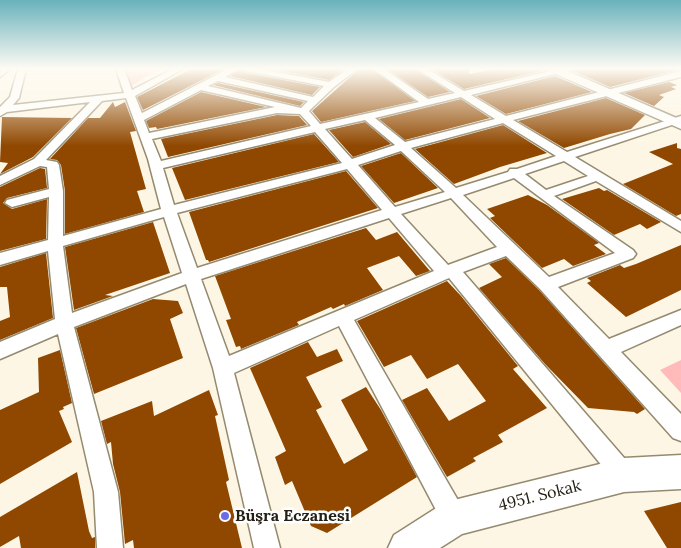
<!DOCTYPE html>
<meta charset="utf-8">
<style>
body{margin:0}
canvas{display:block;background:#fdf6e4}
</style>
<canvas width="681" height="548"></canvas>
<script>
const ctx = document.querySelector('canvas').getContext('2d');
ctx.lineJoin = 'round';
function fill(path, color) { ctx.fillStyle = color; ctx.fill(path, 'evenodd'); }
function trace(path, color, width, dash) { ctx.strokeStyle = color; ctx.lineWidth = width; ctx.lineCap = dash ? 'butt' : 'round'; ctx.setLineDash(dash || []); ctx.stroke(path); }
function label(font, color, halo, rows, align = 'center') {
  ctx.font = font + ' Lora,serif'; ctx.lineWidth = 5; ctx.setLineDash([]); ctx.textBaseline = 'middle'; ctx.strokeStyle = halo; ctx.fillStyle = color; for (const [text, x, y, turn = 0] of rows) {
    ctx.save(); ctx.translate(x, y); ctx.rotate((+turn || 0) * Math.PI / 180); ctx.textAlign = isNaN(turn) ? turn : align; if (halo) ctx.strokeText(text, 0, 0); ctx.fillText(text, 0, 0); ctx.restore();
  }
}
fill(new Path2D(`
 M124 69H159L133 85 128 82Z
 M681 360V393L660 370Z`), '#febbb9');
fill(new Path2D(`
 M191 69H224L143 110 137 97Z
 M240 69 247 73 320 87 312 95 230 76Z
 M270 69H345L329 80Z
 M359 69H372L415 101 321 122 312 111Z
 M387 69H415L450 92 428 97Z
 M431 69H469V74L493 69 546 70 464 89Z
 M577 69H676L677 70 610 87 573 71Z
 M555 76 592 92 506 114 476 96Z
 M669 82 677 85 671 87 676 89 659 95 664 97 654 106 624 93Z
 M218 83 304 102 300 106 213 85Z
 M201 92 266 107 157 129 156 127 149 128 146 121Z
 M606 98 645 115 631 129 610 134 564 148 518 121Z
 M461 99 490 118 405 140 379 119Z
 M113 102 115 107 125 102 136 131 130 132 146 189 137 191 144 212 65 234V191L61 165 57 160 50 159 88 118H100Z
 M277 115 299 116 307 125 168 157 161 139Z
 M2 117 72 118 33 157 0 174 8 163 0 162Z
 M365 122 391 144 353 157 329 130Z
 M503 125 547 153 500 167 454 184 415 149Z
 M314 134 339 162 185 200 172 168Z
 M677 143V148L681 149V214L676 216 623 184 673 164 649 152Z
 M401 153 438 188 394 203 361 166Z
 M40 168 45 169 47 188 7 198 3 203 12 209 47 199 46 239 0 251V187Z
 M346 171 378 208 209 262 208 260H206L189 212Z
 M599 188 604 191 607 190 661 222 647 229 640 224 614 235 562 199Z
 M528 195 547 205 598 242 599 243 594 245 606 254 573 266 564 259 542 268 490 218 495 216 487 209Z
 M153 222 170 273 105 295 113 296 74 310 65 247Z
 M366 228 376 240 397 232 430 271 416 276 399 256 367 268 383 290 345 306 344 304 333 309 331 307 297 322 299 325 241 349 240 346 236 347 226 320 231 319 215 276Z
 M681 245V290L626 317 587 283 591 281 587 278 620 265 624 268 636 264Z
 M46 253 53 318 0 340V321L10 317 7 287H0V267Z
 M506 258 539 290 645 409 637 414 634 412 588 408 545 364 479 288 502 277 489 264Z
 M447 281 461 296 518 366 513 369 547 408 498 435 503 442 473 458 476 461 447 477 402 400 427 388 449 421 486 401 458 364 427 379 411 355 384 367 357 321Z
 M153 299 178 301 183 313 170 319 183 358 94 394 76 328Z
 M308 342 317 357 337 349 343 361 306 377 322 407 316 410 344 464 368 450 341 400 366 387 381 410 417 477 327 533 311 526 292 481 285 485 275 457 286 451 250 368Z
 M60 350 72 403 63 407 64 409 59 411 72 442 0 484V410L39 392 38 358Z
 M209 390 218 415 215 416 229 480 226 482 242 548H134L133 540 125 544 120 492 113 464 111 442 107 444 101 421 152 401 154 416Z
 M77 472 89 531 92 538 95 537V548H21L19 536 0 547V517Z
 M681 502V548H667L644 511Z`), '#904800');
const street = new Path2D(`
 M10 69 0 77 1 69Z
 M18 69H26L19 98 13 105 124 93 116 69H124L132 90 173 69H183L135 96 142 113 228 69H238L225 77 313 97 324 86 247 71 243 69H260L329 82 348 69H357L334 87 309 111 320 124 419 102 374 69H384L428 99 455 93 417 69H427L464 91 560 69H575L471 95 506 116 681 71V77L513 120 567 152 681 116V122L575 157 681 221V232L596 181 554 196 633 250 636 254 633 258 558 287 609 339 681 310V325L621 352 681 414V441L673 438 540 289 506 256 463 272 632 467 636 475 632 483 624 487 616 483 449 278 354 320 463 509 467 518 463 527 454 531 445 527 339 326 234 373 280 548H254L213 368 186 284 74 327 118 492 123 548H97L94 492 58 334 0 359V342L55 319 48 251 0 265V253L48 240 49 197 12 207 5 203 7 200 49 189 47 167 40 166 0 185V176L34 159 90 102 7 112 0 116V107L10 97ZM218 81 308 101 301 108 208 86ZM201 90 275 107 149 133 144 120ZM461 97 495 119 405 142 375 118ZM126 98 148 159 161 209 63 236V191L59 165 57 162 46 160 102 101ZM277 113 300 114 311 126 161 161 152 139ZM365 120 395 145 352 159 325 129ZM503 123 556 156 517 169H510L508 172 456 188 411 148ZM315 132 342 163 174 205 163 168ZM401 151 445 192 395 207 358 165ZM564 161 588 176 546 190 525 174ZM347 169 382 210 197 268 177 213ZM514 178 615 253 549 277 463 195ZM451 198 497 247 448 265 401 214ZM164 217 182 273 72 313 63 246ZM389 218 434 271 229 356 201 279Z`);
const secondary = new Path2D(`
 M547 69H563L681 120V129L549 71Z
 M681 455V489L624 492 462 534 440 548H388L394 535 441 505 454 500 624 458Z`);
trace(street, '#948a6f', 3);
trace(secondary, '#948a6f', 3);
fill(street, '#fff');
fill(secondary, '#fff');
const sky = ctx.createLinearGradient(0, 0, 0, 146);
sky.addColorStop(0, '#69b2bc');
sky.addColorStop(0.47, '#fefbf3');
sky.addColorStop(1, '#fefbf300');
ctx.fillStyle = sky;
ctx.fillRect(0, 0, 681, 146);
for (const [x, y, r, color] of [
 [225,516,5,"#696ce5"]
]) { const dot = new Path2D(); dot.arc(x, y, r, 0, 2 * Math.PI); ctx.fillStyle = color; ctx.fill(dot); trace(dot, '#fff', 2); }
label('16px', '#242015', '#fff', [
 ["4951. Sokak",540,496,-14]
]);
label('bold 16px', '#242015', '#fff', [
 ["Büşra Eczanesi",235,516]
], 'left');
</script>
